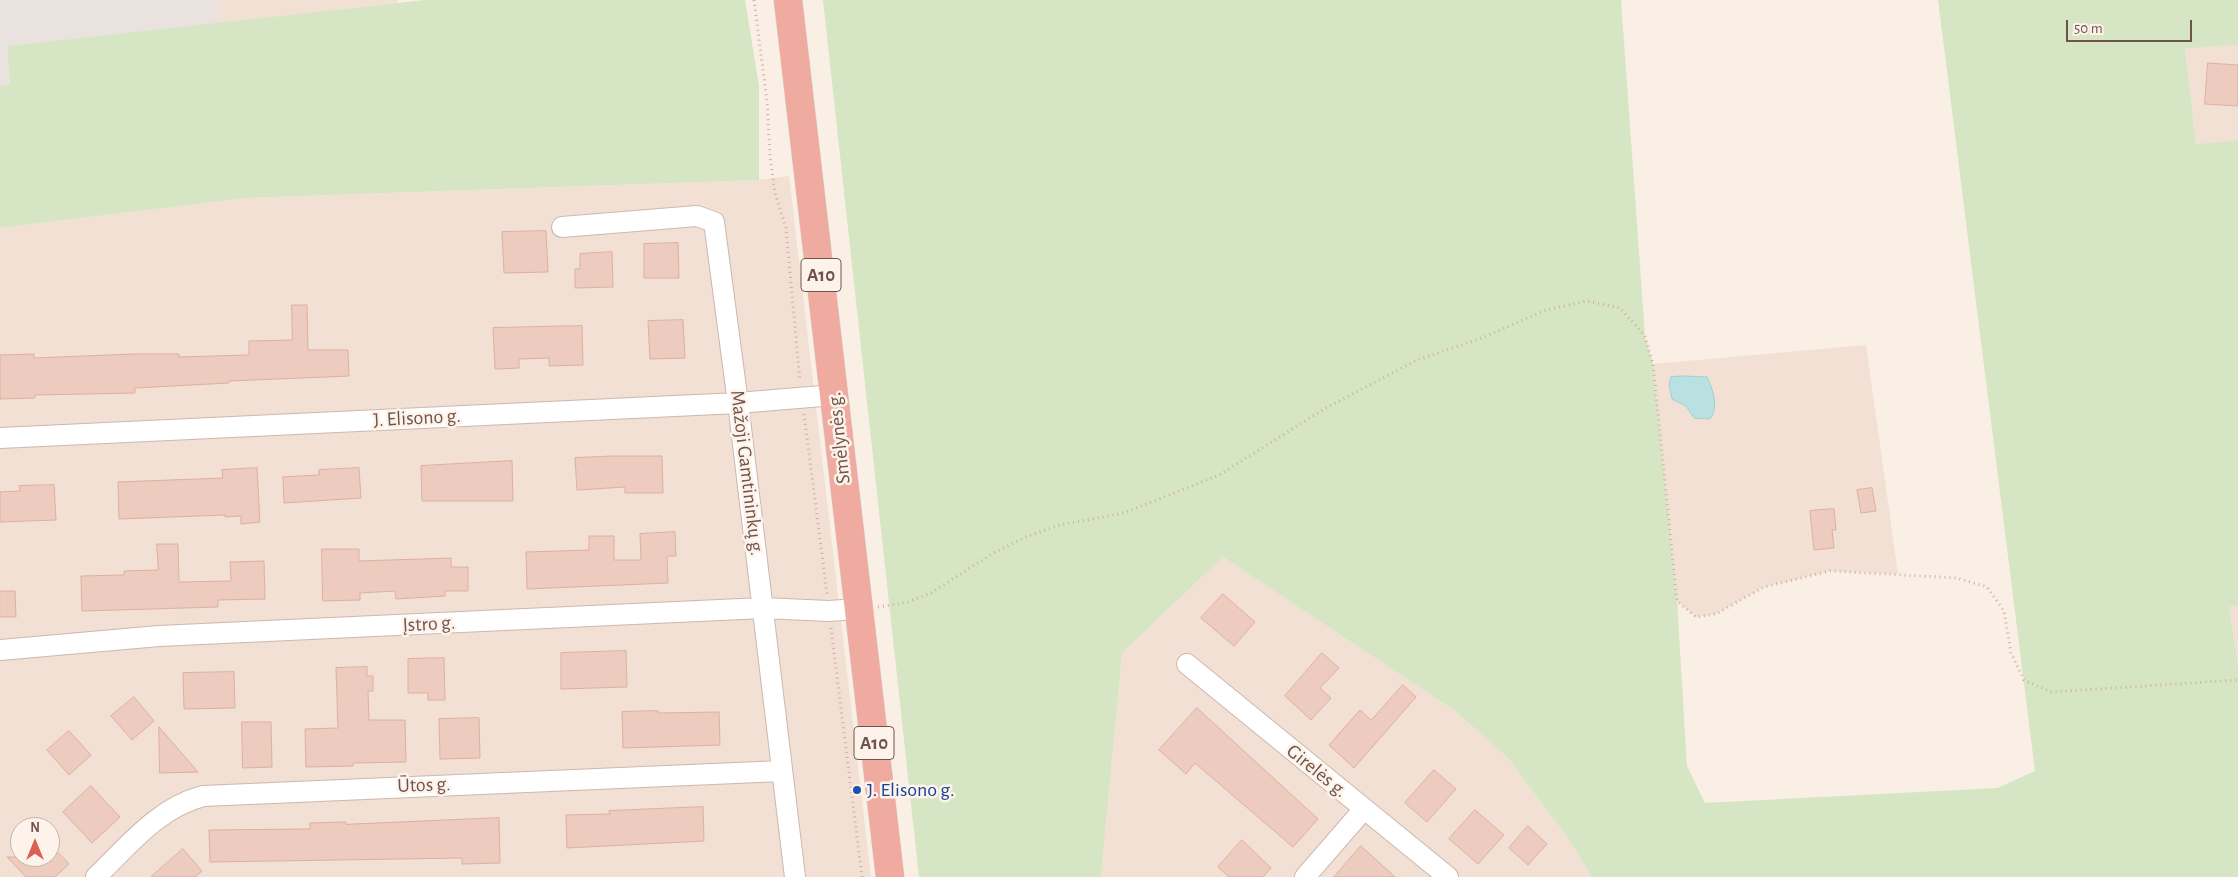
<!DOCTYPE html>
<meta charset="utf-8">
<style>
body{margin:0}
#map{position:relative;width:2238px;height:877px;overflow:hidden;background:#faefe4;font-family:"Alegreya Sans",sans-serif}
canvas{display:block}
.north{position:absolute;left:10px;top:817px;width:50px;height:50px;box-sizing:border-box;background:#fdf3ea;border:1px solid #c5b3ab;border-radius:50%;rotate:0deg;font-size:14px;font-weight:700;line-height:20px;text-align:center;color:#70544c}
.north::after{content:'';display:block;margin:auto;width:18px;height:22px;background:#d96053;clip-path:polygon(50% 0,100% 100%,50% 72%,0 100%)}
.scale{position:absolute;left:2066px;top:20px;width:126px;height:22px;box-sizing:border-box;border:2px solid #70544c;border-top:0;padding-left:6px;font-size:15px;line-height:18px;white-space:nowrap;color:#70544c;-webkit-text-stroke:4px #fdf3ea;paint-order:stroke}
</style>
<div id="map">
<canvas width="2238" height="877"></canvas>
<div class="north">N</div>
<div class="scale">50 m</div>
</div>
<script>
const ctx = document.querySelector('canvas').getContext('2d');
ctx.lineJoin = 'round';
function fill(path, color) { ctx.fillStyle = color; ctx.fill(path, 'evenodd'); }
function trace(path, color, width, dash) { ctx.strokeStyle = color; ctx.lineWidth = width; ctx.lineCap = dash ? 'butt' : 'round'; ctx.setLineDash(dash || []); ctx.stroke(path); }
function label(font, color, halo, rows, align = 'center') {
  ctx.font = font + ' "Alegreya Sans",sans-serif'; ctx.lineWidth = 5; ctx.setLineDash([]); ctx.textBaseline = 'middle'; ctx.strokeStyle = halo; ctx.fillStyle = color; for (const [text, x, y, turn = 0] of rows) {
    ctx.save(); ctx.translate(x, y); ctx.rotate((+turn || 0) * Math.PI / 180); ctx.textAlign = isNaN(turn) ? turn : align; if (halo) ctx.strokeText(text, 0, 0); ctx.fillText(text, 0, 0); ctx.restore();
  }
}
fill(new Path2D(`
 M217 0H397V3L220 23Z
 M2238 45V140L2196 144 2185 47Z
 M789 176 871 877H0V228L245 198 759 180ZM20 827H50V857H20Z
 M1866 345 1898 574 1830 571 1764 587 1716 614 1696 617 1677 601 1653 364Z
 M1223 557 1455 711 1508 758 1570 841 1592 877H1101L1122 653Z
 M2238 606V665L2229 607Z`), '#f1e0d3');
fill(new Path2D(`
 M0 0H217L220 23 7 46 10 86H0Z`), '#eae2de');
fill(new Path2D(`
 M425 0H745L759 86V180L245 198 0 228V86L10 85 7 46Z
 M823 0H1621L1645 336 1653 364 1677 601 1687 766 1705 803 1997 788 2035 771 1938 0H2238V45L2185 48 2196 144 2238 140V606L2229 607 2238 665V877H1592L1570 841 1508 758 1455 711 1223 557 1122 653 1101 877H919Z`), '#d6e6c4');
const water = new Path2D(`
 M1683 376 1707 377C1713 389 1719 408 1710 419L1694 418 1686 406 1672 399 1669 384 1671 377Z`);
fill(water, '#bae1e1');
trace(water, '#a1d1d2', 1);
const building = new Path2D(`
 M2208 63 2238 65V106L2205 104Z
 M546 231 548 272 504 273 502 232Z
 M678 243 679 278H644V244Z
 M612 252 613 287 575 288V269H580V254Z
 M292 305H307L308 350H348L349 376 229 381V383L135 388V393L35 395V398L0 399V355L34 354V358L134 354H179V357L249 355V341L292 340Z
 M683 320 685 358 650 359 648 321Z
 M582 326 583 365 549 366V358L519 359V368L495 369 493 328Z
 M613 456H662L663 493H625V487L577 490 575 458Z
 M512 461 513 501H422L421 466Z
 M257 468 260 522 241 524V516L225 517V515L119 519 118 482 223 478 222 470Z
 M359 468 361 498 284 503 283 477 319 475V470Z
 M54 485 56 520 0 522V492L20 491 19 486Z
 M1872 488 1876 511 1861 513 1857 490Z
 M1834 509 1836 530H1832L1834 548 1814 550 1810 511Z
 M675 532 676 556H667L668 583 527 589 526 552 589 550V536H614V560H641L640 534Z
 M157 544H178L179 582 231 581 230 562 264 561 265 599 218 600V607L82 611 81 576 124 575V571L158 570Z
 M322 549H359V561L451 558V567H468V591H445V596L396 599 395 591 360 593V600L323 601Z
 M0 591H15L16 617H0Z
 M1223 594 1255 622 1234 646 1201 618Z
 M626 651 627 687 561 689V653Z
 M1322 653 1339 668 1320 688 1331 698 1311 720 1285 696Z
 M444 658 445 700H428V693H408V659Z
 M367 667V676H373V691H368L369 720H405L406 762 353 763V766L306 767 305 729 338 728 336 668Z
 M234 672 235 708 184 709 183 673Z
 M1403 685 1416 697 1354 768 1329 745 1360 710 1371 720Z
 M134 697 154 721 132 740 111 716Z
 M1197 708 1318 819 1293 847 1195 763 1186 774 1159 750Z
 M658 711V713L719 712 720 745 623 748 622 712Z
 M479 718 480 758 440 759 439 719Z
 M242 722H271L272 767 243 768Z
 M159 727 198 772 160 773Z
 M69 731 91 755 69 775 47 750Z
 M1434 770 1456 789 1427 822 1405 803Z
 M91 786 120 817 92 843 63 812Z
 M703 807 704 841 567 848 566 815 610 814 609 811Z
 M1475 810 1504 835 1478 864 1449 839Z
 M499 818 500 863 462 864V858L210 862 209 830 310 829V823L346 822V824Z
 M1528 826 1547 844 1528 865 1509 848Z
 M1242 840 1271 868 1263 877H1229L1218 867Z
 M50 844 69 864 55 877H26L7 857H50Z
 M1361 846 1395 877H1334Z
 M183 849 202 871 195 877H151Z`);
fill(building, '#edcbbe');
trace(building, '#deb0a0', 1);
const minor = new Path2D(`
 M562 227 697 216 714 222 738 403 795 877
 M0 438 738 403 834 395
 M0 650 159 636 763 608 829 611 858 609
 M1187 664 1448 877
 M96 877C129 845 158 808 203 796L782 771
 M1305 877 1364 809`);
const highway = new Path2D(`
 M788 0 890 877`);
trace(minor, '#ccb8ae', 22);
trace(highway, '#d7cfcd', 29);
trace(new Path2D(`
 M754 0 767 101 770 156 775 193 786 228 800 381
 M804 414 827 594
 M878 607 908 602 931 593 995 552 1026 537 1059 525 1124 513 1219 475 1326 408 1417 360 1482 338 1546 310 1587 301 1620 308 1645 336 1653 364 1677 601 1696 617 1716 614 1764 587 1830 571 1957 578 1987 587 2004 611 2011 653 2024 680 2051 692 2238 680
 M831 628 862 877`), '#d1aea1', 3, [1, 4]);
trace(minor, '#fff', 20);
trace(highway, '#efaba0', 28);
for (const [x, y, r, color] of [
 [857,790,5,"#1a4fb4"]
]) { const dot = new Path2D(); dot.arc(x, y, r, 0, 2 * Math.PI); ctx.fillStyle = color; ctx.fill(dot); trace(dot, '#fdf3ea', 2); }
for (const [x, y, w] of [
 [821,275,40],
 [874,743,40]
]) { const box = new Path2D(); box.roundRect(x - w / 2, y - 16.5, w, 33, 4); ctx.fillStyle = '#fdf3ea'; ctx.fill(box); trace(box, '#70544c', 1); }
label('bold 19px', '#70544c', null, [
 ["A10",821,275],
 ["A10",874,743]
]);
label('20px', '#70544c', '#fdf3ea', [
 ["J. Elisono g.",417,418,-3],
 ["Smėlynės g.",839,438,-96],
 ["Mažoji Gamtininkų g.",747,473,83],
 ["Įstro g.",429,624,-3],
 ["Girelės g.",1317,771,39],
 ["Ūtos g.",424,785,-2]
]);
label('20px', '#164399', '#fdf3ea', [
 ["J. Elisono g.",867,790]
], 'left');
</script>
